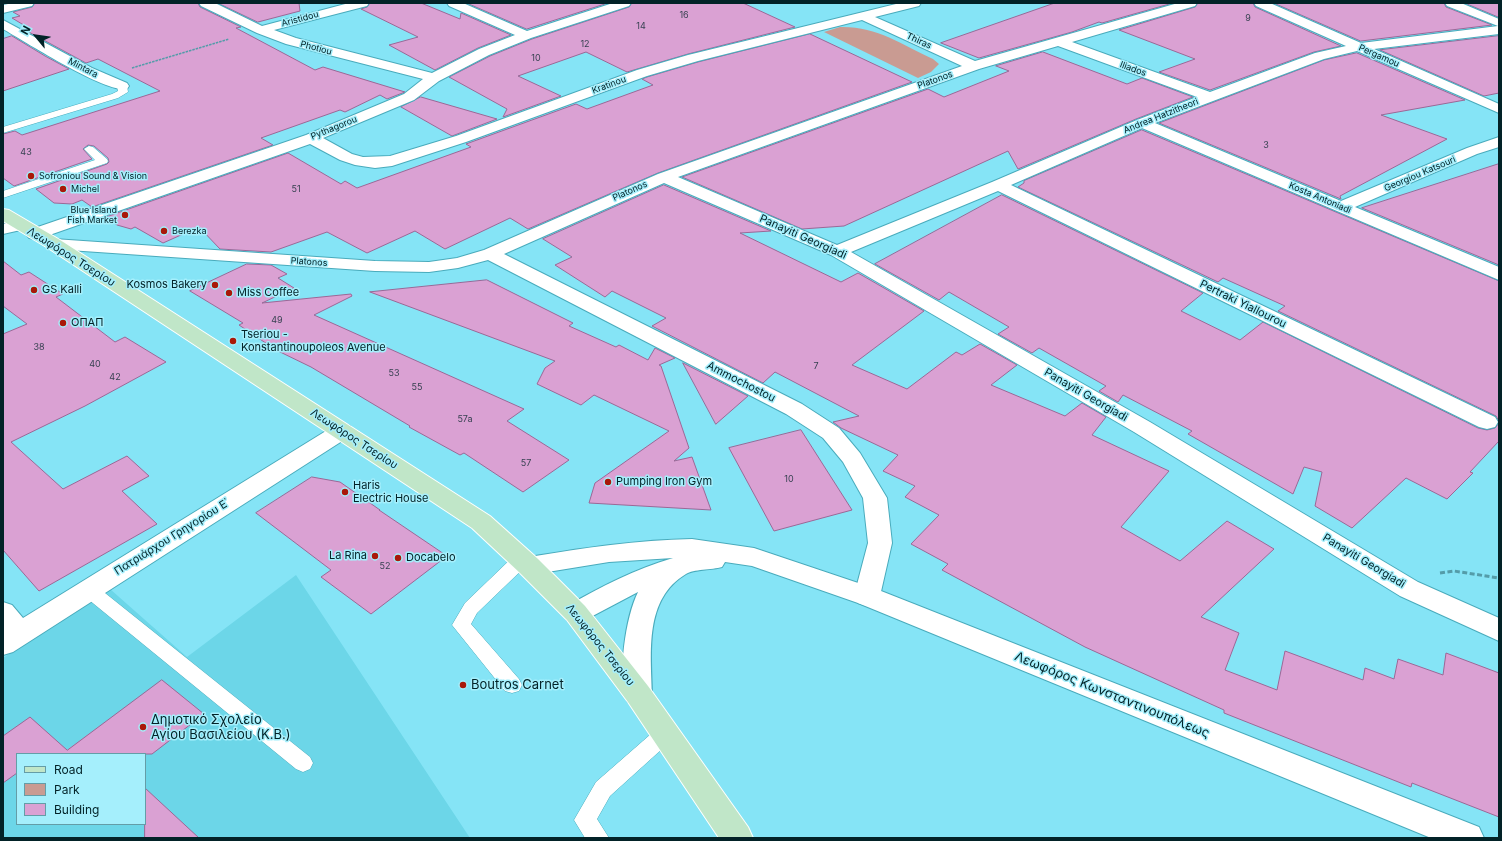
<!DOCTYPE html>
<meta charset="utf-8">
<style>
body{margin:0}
#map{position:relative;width:1502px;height:841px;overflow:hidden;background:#85e4f6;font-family:Inter,sans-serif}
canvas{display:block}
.frame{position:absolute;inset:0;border:4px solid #022227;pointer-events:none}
.legend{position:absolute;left:16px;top:753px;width:130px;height:72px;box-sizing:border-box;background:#a5effc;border:1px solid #649da7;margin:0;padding:5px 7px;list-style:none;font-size:12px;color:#022227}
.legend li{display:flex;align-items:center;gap:8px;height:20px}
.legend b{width:20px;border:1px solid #649da7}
.north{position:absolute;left:16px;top:16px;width:40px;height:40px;-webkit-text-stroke:3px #a5effc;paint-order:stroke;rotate:299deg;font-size:11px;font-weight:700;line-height:16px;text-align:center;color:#022227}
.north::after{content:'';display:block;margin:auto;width:14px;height:18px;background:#022227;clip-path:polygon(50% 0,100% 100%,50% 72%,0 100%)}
</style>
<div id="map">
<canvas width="1502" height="841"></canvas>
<div class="frame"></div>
<ul class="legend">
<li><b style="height:5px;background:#c0e6c8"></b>Road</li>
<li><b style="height:11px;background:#c99b92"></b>Park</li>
<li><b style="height:11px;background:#daa1d3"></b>Building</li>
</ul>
<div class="north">N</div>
</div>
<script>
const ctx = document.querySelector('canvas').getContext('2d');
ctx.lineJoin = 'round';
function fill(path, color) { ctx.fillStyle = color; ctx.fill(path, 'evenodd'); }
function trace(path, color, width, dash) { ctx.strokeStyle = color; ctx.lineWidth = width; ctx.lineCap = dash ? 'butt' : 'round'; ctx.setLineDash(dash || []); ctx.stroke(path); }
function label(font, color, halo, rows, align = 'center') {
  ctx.font = font + ' Inter,sans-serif'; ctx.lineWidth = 3; ctx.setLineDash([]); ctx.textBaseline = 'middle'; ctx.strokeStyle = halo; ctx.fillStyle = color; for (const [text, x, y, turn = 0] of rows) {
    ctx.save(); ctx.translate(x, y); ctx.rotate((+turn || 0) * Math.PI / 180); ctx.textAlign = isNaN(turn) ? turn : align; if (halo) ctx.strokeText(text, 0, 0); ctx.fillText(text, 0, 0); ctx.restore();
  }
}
fill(new Path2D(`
 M296 575 470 838H3V658L110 589 187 657ZM17 754H145V824H17Z`), '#6cd6e8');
fill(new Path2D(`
 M840 27C876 26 901 44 933 59L939 64 931 72 918 78 824 32Z`), '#c99b92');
const building = new Path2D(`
 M35 3H198L200 7 241 27 236 28 315 70 323 67 405 92 387 99 380 95 345 112 340 110 261 138 273 145 92 207 82 200 72 204 54 203 36 189 107 164 109 162 108 158 94 146 88 145 83 149 92 159 14 186 3 178V134L15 131 22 135 160 91 98 59 86 63 27 31 32 30 12 18 20 16 13 12 32 7Z
 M218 3H299L300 11 258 22Z
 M370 3H421L460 19 461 13 511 35 478 48 435 70 389 45 418 37 361 9 367 7Z
 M467 3H608L527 29Z
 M632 3H743L795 27 688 54 627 72 586 52 518 76 561 96 503 117 507 109 449 77 490 56 532 39 629 7Z
 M1055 3H1173L1102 23 1099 22 1072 32 979 58 941 43Z
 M1198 3H1253L1255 7 1341 46 1314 52 1210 90 1159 72 1195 59 1119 30 1195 7Z
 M1274 3H1444L1446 7 1492 25 1361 41Z
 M1465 3H1499V17Z
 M810 34 912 82 658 173 528 229 510 218 445 249 415 231 367 253 327 232 271 252 220 249 199 227 163 243 135 227 131 229 117 225 106 217 288 153 341 184 345 181 357 188 471 147 466 144 576 104 587 109 653 85 642 79 647 77 698 62Z
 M12 36 45 56 69 69 3 91V39Z
 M1499 36V93L1484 96 1380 50Z
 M1043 52 1127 84 1142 78 1193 97 1136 119 1018 169 1008 151 844 226 802 229 682 177 928 89 944 97 1009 71 996 66Z
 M1357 53 1465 100 1381 115 1447 139 1340 196 1341 199 1159 123 1324 60Z
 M421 97 497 119 452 136 401 107Z
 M1142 130 1499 281V421L1496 416 1278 311 1285 306 1223 278 1218 282 1018 187 1024 183V181Z
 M1499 164V265L1362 208Z
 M664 185 771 231 740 233 841 282 858 273 924 311 852 365 907 389 956 352 962 355 980 344 1017 365 991 385 1065 416 1082 403 1106 417 1092 435 1169 471 1121 527 1180 561 1227 521 1274 549 1201 617 1239 633 1225 670 1277 690 1285 651 1363 680 1365 668 1394 679 1398 659 1443 675 1446 653 1499 673V817L1412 783 1411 787 1224 713V710L1085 647 942 570 948 564 911 544 939 515 905 497 915 486 883 471 898 455 841 428 833 422 859 416 775 372 763 383 652 326 666 318 612 291 605 297 555 265 572 257 543 239Z
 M1002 195 1203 293 1181 311 1240 340 1263 322 1478 428 1487 430 1495 428 1499 423V441L1470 472 1473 473 1447 499 1406 478 1352 528 1315 506 1322 472 1304 467 1293 494 1188 434 1192 431 1123 395 1118 402 1099 391 1106 386 1039 348 1032 353 998 334 1009 327 949 292 939 300 875 264Z
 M3 261 21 275 29 272 63 294 56 297 115 342 125 337 166 362 85 406 11 442 63 489 127 456 149 476 122 491 157 524 39 591 3 550V334L27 324 3 306Z
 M247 264 271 265 287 274 278 278 294 288 262 303 351 294 352 296 314 315 524 409 507 421 569 460 523 492 464 453 460 455 409 427 410 426 311 367 276 350 239 325 243 323 190 291Z
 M487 280 573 323 569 326 616 347 619 345 648 360 655 348 675 358 659 365 661 366 689 448 674 461 692 457 711 510 589 503 595 483 669 431 594 395 581 405 537 384 545 368 555 361 370 292Z
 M683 363 748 396 716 424Z
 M801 430 852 510 774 531 729 448Z
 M312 477 340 482 380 510H379L447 556 371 614 321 577 331 570 256 513Z
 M162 680 204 714 152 754H17V773L3 783V736L30 717 67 750Z
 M145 788 199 838H145Z`);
fill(building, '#daa1d3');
trace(building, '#9b6796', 1);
const service = new Path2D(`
 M122 83 127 86 128 92 118 98 3 133V127L112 94 118 91 117 86Z
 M89 146 93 147 107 159 108 161 107 163 3 198V191L95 160 84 149Z
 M522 553 528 554 531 559 528 564 477 613 471 624 519 679 522 685 519 691 512 693 505 691 452 625 465 603 516 554Z
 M89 583 95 585 310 757 313 763 310 769 303 772 296 769 83 595 80 590 83 585Z
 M666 724 673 727 676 733 673 739 610 796 597 819 609 838H585L574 820 596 782 659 727Z`);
const minor = new Path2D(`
 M199 3H215L262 26 349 3H369L367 6 274 30 296 38 432 73 479 49 515 35 449 6 447 3H463L527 31 613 3H631L629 6 531 38 489 55 439 81 414 100 323 138 352 154 363 157 390 156 456 136 637 70 688 55 900 3H921L919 6 875 17 975 61 1178 3H1197L1195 6 1072 42 1210 92 1315 53 1346 46 1256 6 1254 3H1270L1361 43 1498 26 1447 6 1445 3H1461L1499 19V34L1374 49 1499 104V113L1357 51 1324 59 1155 123 1341 201 1467 148 1499 137V147L1477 154 1355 207 1499 267V280L1142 128 1011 185 1495 417 1498 422 1495 427 1487 429 1479 427 998 191 851 252 1150 422 1418 582 1499 618V641L1400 596 1134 432 831 255 664 183 504 254 802 404 839 428 860 453 887 498 892 543 880 596 876 603 867 606 858 603 854 596 868 543 863 498 843 462 823 438 786 414 488 260 458 268 429 272 375 271 54 249 48 248 45 244 48 240 54 239 375 261 429 262 457 258 484 250 658 174 962 66 862 20 698 61 647 76 466 142 392 166 375 168 355 165 340 160 310 144 41 238 35 239 29 238 26 234 29 230 306 135 404 94 423 79 286 44 257 33 201 6ZM1058 46 1197 97 1137 120 992 182 837 245 678 177 979 69Z
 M3 20 92 68 127 83 129 86 127 89C107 94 24 41 3 29Z
 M19 220 25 221 28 225 25 229 3 234V224Z
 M342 424 350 426 353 431 350 436 13 652 3 655V602L12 605 23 618 334 426Z`);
const tertiary = new Path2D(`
 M13 3H34L32 6 3 13V5Z
 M692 539 754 548 876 589 1479 827 1484 838H1431L858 603 752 566 725 562 722 567C712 570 693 569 686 574 644 599 651 652 652 694L648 702 638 706 628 702C616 678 626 616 638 592L585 620 576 623 567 620 563 613 567 606C601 587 635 569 673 558L609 562 529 575 520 573 516 566 520 559 529 557C584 548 637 540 692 539Z`);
const primary = new Path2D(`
 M3 209 9 210 60 240 490 516 538 559 585 606 648 686 748 827 753 838H719L628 702 567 620 520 573 472 528 48 248 3 221Z`);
trace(service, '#49abbc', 1);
trace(minor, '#49abbc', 2);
trace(tertiary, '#49abbc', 2);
trace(primary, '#fff', 2);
trace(new Path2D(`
 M132 68 229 39`), '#549ca9', 1.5, [2.5, 1]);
trace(new Path2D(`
 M1440 573 1454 571 1499 578`), '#549ca9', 3, [5, 2.5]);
fill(service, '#fff');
fill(minor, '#fff');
fill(tertiary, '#fff');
fill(primary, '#c0e6c8');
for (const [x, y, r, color] of [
 [31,176,4,"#a91809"],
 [63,189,4,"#a91809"],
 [125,215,4,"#a91809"],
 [164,231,4,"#a91809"],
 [215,285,4,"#a91809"],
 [34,290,4,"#a91809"],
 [229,293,4,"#a91809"],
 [63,323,4,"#a91809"],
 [233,341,4,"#a91809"],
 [608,482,4,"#a91809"],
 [345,492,4,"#a91809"],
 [375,556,4,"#a91809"],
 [398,558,4,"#a91809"],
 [463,685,4,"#a91809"],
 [143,727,4,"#a91809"]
]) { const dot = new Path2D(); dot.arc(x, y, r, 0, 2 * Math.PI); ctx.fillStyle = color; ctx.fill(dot); trace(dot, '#a5effc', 1.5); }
label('9px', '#384252', null, [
 ["16",684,15],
 ["9",1248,18],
 ["14",641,26],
 ["12",585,44],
 ["10",536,58],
 ["3",1266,145],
 ["43",26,152],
 ["51",296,189],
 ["49",277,320],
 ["38",39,347],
 ["40",95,364],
 ["7",816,366],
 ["53",394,373],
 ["42",115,377],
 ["55",417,387],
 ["57a",465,419],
 ["57",526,463],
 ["10",789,479],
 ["52",385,566]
]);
label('9px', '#022227', '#a5effc', [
 ["Aristidou",300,19,-15],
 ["Thiras",919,41,25],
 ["Photiou",316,48,15],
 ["Pergamou",1379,56,24],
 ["Mintara",83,68,27],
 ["Iliados",1133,69,20],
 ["Platonos",935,80,-20],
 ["Kratinou",609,85,-20],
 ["Andrea Hatzitheori",1161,116,-22],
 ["Pythagorou",334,128,-22],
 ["Georgiou Katsouri",1420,174,-23],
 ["Platonos",630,191,-24],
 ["Kosta Antoniadi",1320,198,23],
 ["Platonos",309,262,4]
]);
label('9px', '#022227', '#a5effc', [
 ["Sofroniou Sound & Vision",39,176],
 ["Michel",71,189],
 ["Blue Island",117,210,"right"],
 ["Fish Market",117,220,"right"],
 ["Berezka",172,231]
], 'left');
label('11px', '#022227', '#a5effc', [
 ["Panayiti Georgiadi",803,237,24],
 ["Λεωφόρος Τσερίου",71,257,32],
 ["Pertraki Yiallourou",1243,304,26],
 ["Ammochostou",741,382,27],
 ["Panayiti Georgiadi",1086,395,30],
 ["Λεωφόρος Τσερίου",354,439,33],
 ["Πατριάρχου Γρηγορίου Ε΄",172,537,-32],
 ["Panayiti Georgiadi",1364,561,31],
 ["Λεωφόρος Τσερίου",600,645,51]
]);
label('11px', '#022227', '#a5effc', [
 ["Kosmos Bakery",207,285,"right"],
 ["GS Kalli",42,290],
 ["Miss Coffee",237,293],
 ["ΟΠΑΠ",71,323],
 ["Tseriou -",241,335],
 ["Konstantinoupoleos Avenue",241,348],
 ["Pumping Iron Gym",616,482],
 ["Haris",353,486],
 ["Electric House",353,499],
 ["La Rina",367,556,"right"],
 ["Docabelo",406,558]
], 'left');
label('13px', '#022227', '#a5effc', [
 ["Boutros Carnet",471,685],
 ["Δημοτικό Σχολείο",151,720],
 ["Αγίου Βασιλείου (Κ.Β.)",151,735]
], 'left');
label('13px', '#022227', '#a5effc', [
 ["Λεωφόρος Κωνσταντινουπόλεως",1112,695,22]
]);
</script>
